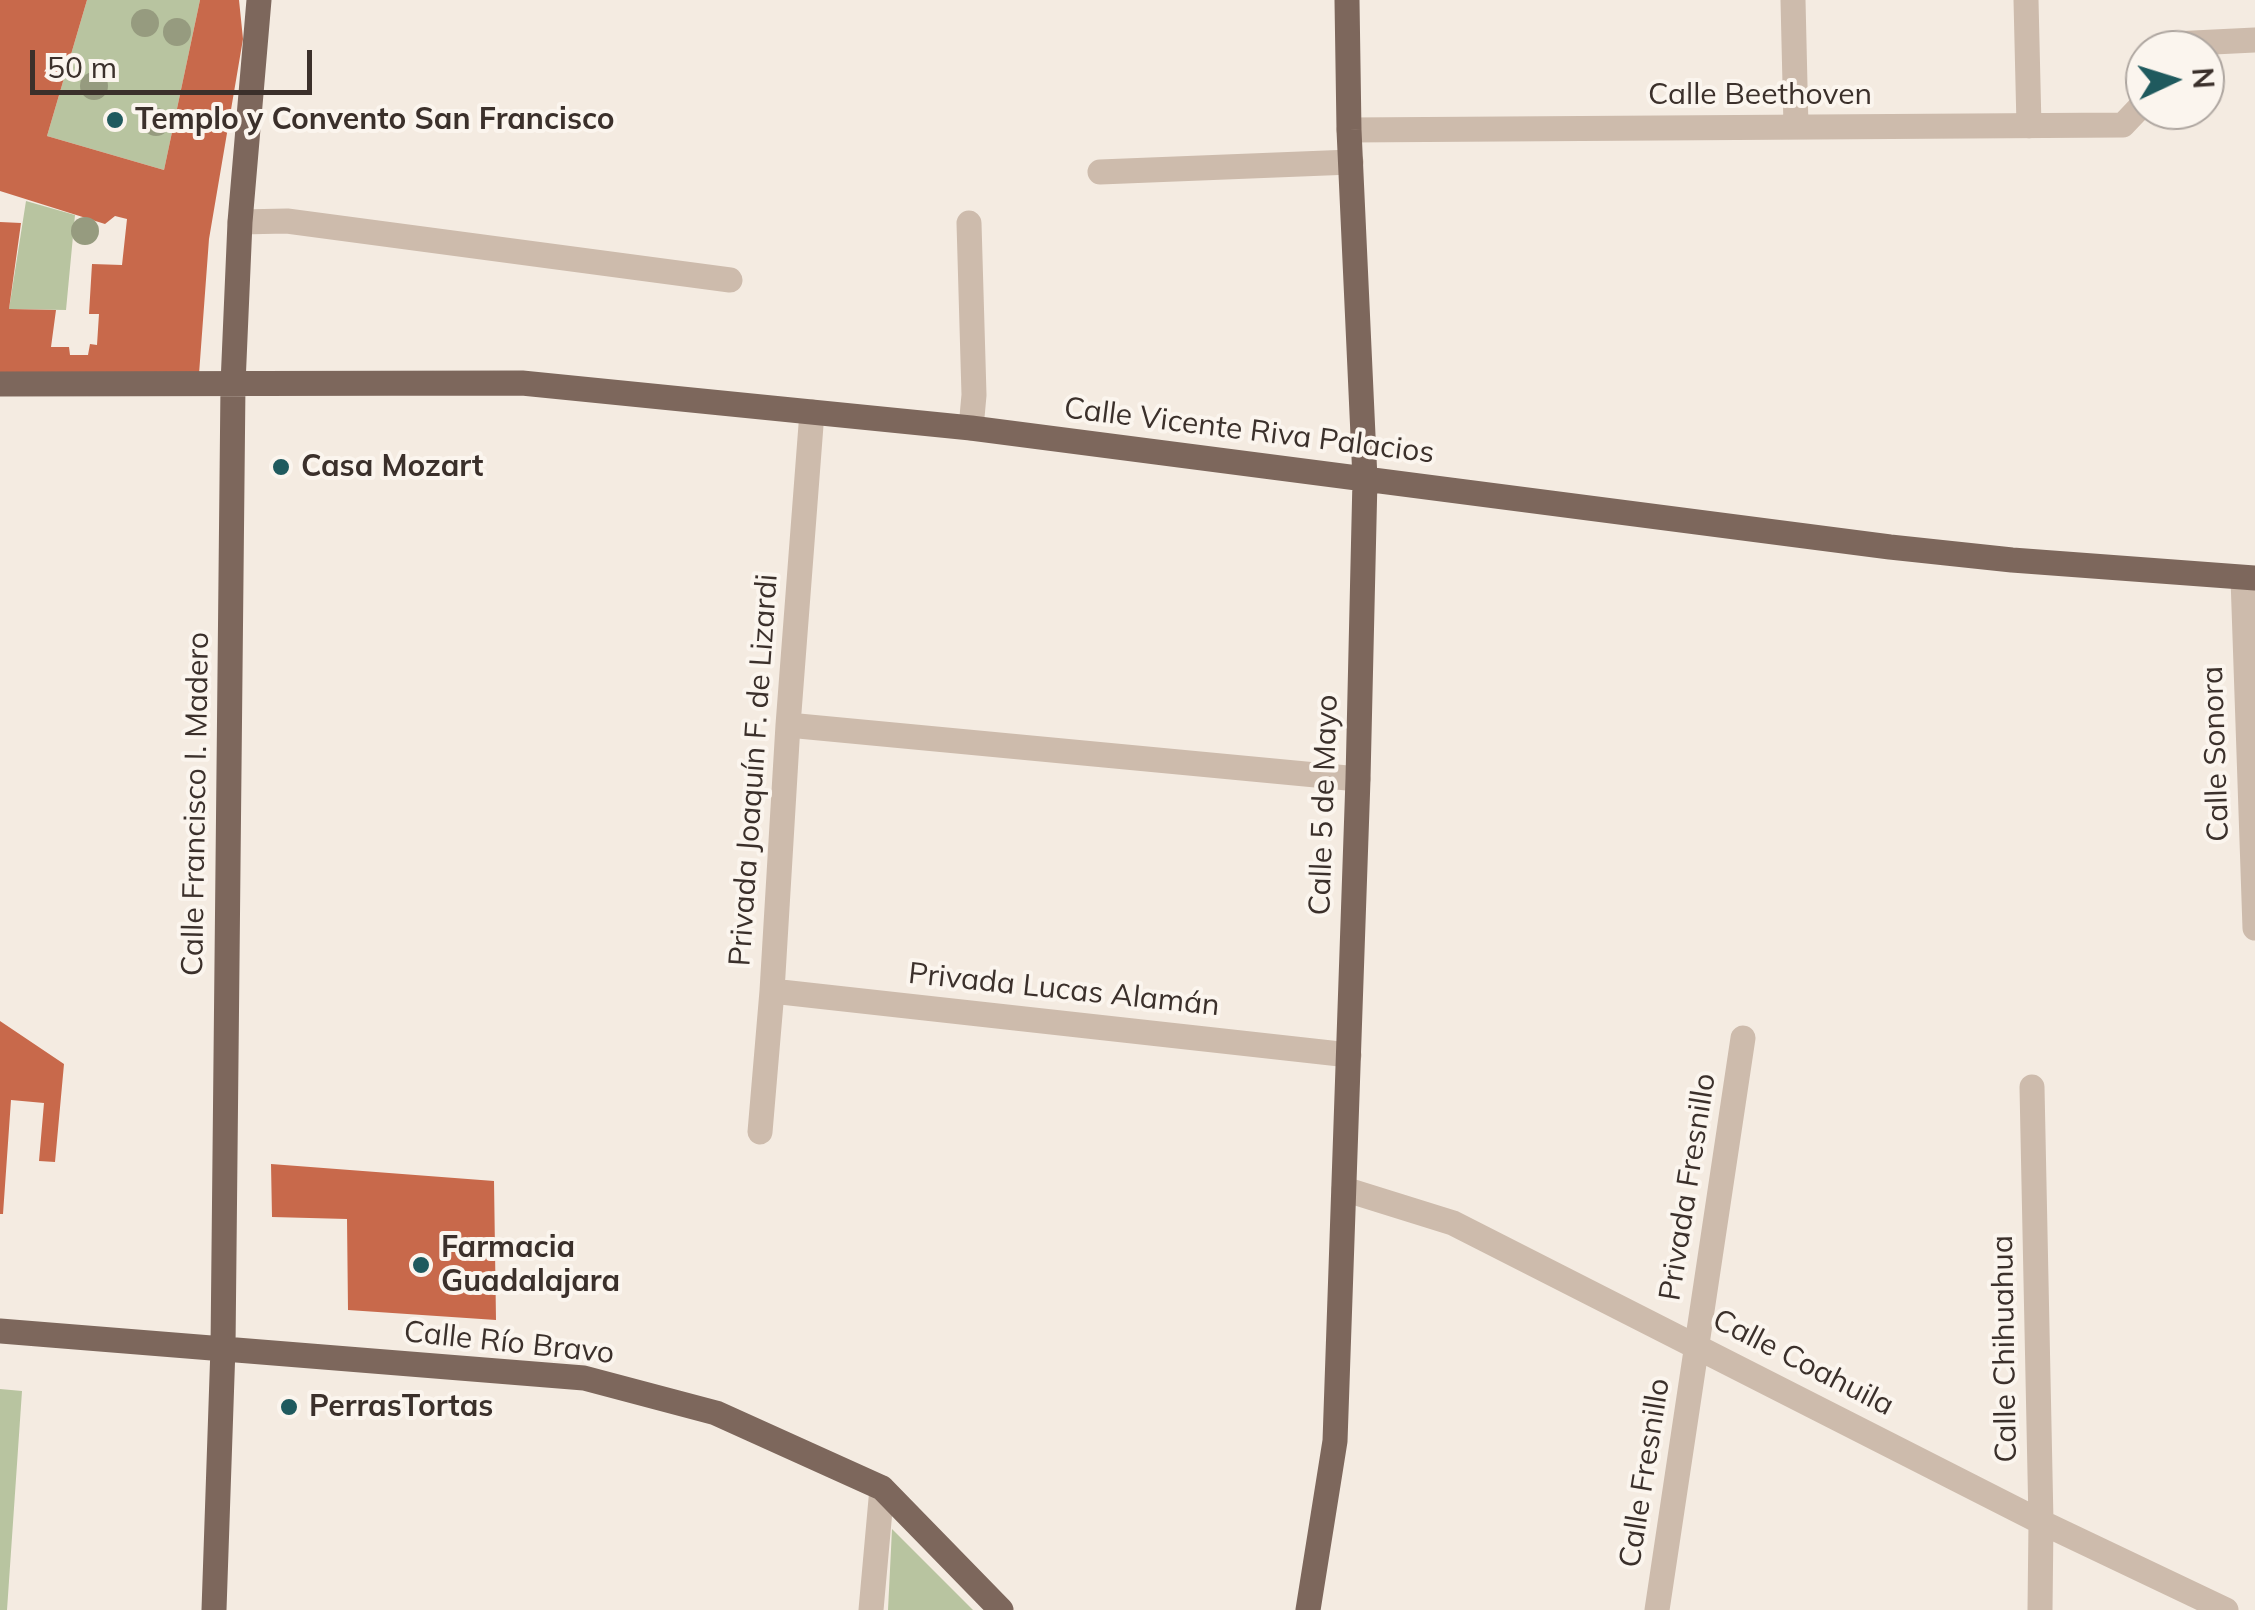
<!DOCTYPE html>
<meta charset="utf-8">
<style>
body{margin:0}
#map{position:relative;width:2255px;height:1610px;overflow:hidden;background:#f4ebe1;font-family:Mulish,sans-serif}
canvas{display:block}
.north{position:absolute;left:2125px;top:30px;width:100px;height:100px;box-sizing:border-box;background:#fbf5ee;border:2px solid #aea6a0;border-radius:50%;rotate:86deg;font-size:28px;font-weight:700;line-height:40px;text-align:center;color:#3b302b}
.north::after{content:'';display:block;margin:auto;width:35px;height:45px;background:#1f5a5e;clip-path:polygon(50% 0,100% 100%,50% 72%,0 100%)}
.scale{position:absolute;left:30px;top:50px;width:282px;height:45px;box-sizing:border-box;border:5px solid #3b302b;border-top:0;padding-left:12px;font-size:30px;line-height:35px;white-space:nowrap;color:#3b302b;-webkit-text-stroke:8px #fbf5ee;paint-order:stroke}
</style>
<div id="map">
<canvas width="2255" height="1610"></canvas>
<div class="north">N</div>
<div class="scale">50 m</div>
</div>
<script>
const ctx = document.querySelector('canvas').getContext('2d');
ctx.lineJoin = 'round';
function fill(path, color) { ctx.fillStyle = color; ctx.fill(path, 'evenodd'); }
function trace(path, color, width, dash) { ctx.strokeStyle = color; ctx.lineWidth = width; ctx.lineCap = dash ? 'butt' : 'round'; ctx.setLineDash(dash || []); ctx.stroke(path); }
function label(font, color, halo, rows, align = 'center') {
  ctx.font = font + ' Mulish,sans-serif'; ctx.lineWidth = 8; ctx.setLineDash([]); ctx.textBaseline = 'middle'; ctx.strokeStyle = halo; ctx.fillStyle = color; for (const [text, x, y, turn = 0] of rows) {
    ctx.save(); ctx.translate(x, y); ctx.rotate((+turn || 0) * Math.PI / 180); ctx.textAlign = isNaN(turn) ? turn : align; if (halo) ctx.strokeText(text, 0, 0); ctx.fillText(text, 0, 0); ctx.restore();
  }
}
fill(new Path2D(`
 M87 0H200L164 170 47 136Z
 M26 201 75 215 66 310 9 309Z
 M0 1389 22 1391 7 1610H0Z
 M892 1529 973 1610H888Z`), '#b8c4a0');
fill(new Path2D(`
 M0 0H87L47 136 164 170 200 0H239L243 39 209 239 199 374H0V222L21 223 9 309 56 310 51 347H69L70 355H88L90 344 97 345 99 314H89L92 264 122 265 127 219 115 216 105 224 0 191Z
 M0 1021 64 1064 55 1162 39 1161 44 1103 11 1100 3 1214H0Z
 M271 1164 494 1181 496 1320 348 1310 347 1219 272 1217Z`), '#c8694b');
trace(new Path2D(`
 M1793 0 1796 127
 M2026 0 2029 126
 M2164 50 2173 44 2255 40
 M1349 130 2123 125 2142 105 2145 84
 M1100 172 1351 162
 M240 222 287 221 730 280
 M969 223 974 395 971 428
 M2243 578 2255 928
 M788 725 1358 779
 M772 991 1349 1055
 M2032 1087 2041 1522 2040 1610
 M760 1132 772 991 788 725 812 412
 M1344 1189 1453 1223 2041 1522 2226 1610
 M871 1610 882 1488
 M1657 1610 1743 1038`), '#cdbbac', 25);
trace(new Path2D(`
 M0 384 522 383 971 428 1890 547 2012 560 2255 578
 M0 1331 584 1378 716 1413 882 1488 1001 1610
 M214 1610 223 1347 233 384 240 222 259 0
 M1308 1610 1335 1441 1358 779 1365 479 1349 130 1347 0`), '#7d675c', 25);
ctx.fillStyle = '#969b7f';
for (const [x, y] of [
 [145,23],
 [177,32],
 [94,86],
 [156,122],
 [85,231]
]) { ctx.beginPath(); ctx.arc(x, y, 14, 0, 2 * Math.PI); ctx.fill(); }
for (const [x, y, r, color] of [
 [115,120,10,"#1f5a5e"],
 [281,467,10,"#1f5a5e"],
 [421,1265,10,"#1f5a5e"],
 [289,1407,10,"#1f5a5e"]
]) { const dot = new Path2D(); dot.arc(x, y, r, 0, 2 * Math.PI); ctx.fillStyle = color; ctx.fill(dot); trace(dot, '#fbf5ee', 4); }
label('30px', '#3b302b', '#fbf5ee', [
 ["Calle Beethoven",1760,95],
 ["Calle Vicente Riva Palacios",1249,431,7],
 ["Calle Sonora",2216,754,-92],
 ["Privada Joaquín F. de Lizardi",754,770,-86],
 ["Calle Francisco I. Madero",196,804,-89],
 ["Calle 5 de Mayo",1324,805,-88],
 ["Privada Lucas Alamán",1064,990,6],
 ["Privada Fresnillo",1688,1187,-81],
 ["Calle Río Bravo",509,1343,6],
 ["Calle Chihuahua",2005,1349,-91],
 ["Calle Coahuila",1803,1363,27],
 ["Calle Fresnillo",1645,1473,-81]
]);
label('bold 30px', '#3b302b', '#fbf5ee', [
 ["Templo y Convento San Francisco",135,120],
 ["Casa Mozart",301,467],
 ["Farmacia",441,1248],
 ["Guadalajara",441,1282],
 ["PerrasTortas",309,1407]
], 'left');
</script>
